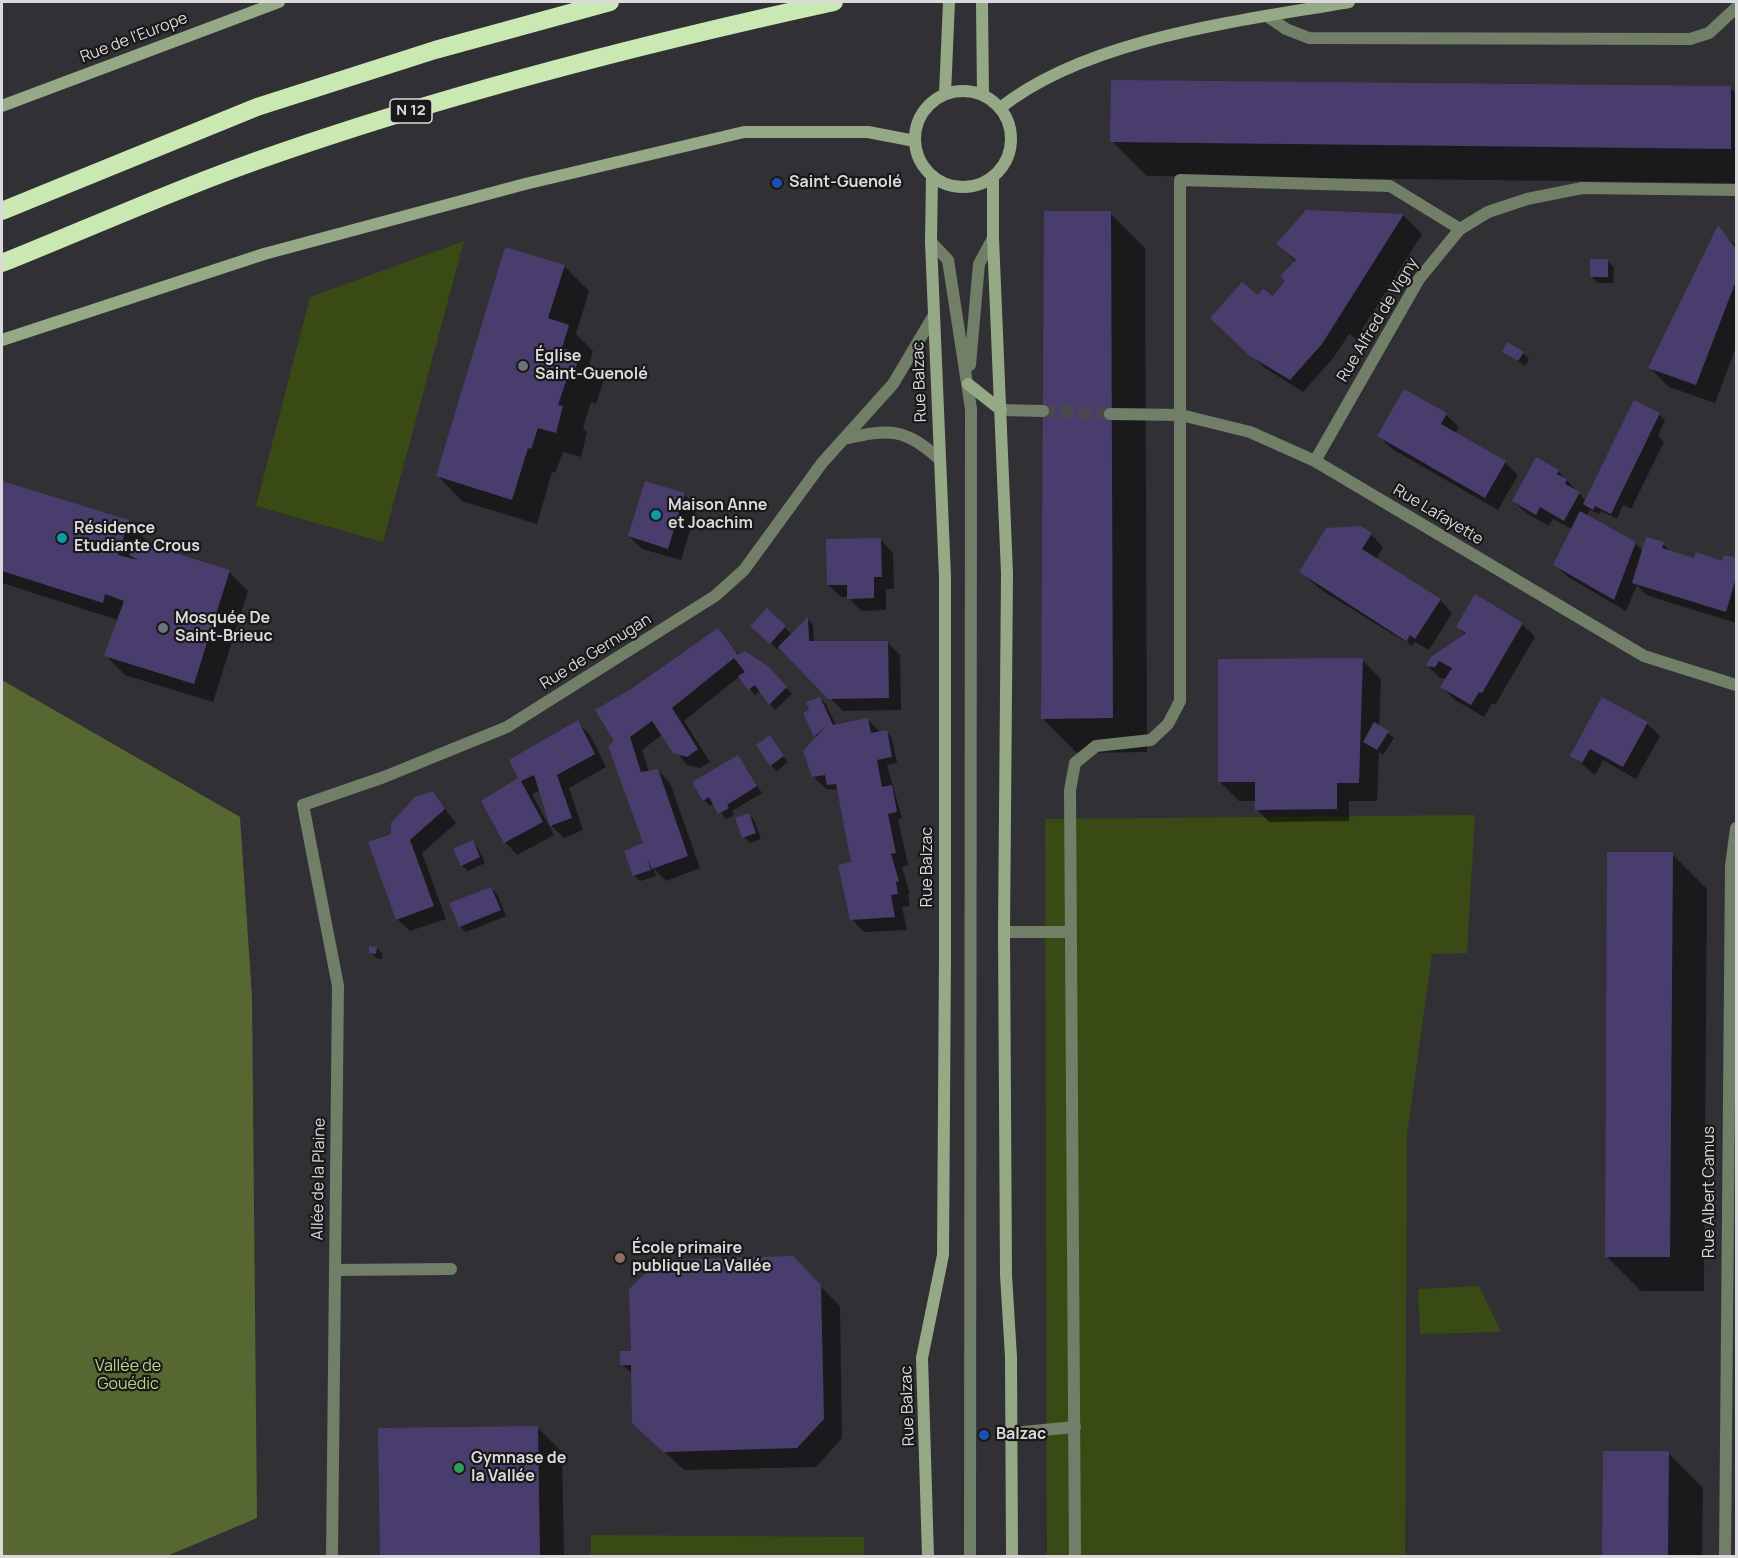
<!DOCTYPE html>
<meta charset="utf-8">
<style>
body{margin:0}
#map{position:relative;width:1738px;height:1558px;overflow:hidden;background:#313034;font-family:Manrope,sans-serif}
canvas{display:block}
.frame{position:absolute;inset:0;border:3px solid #dad9db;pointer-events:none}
</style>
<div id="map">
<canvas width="1738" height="1558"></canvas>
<div class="frame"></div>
</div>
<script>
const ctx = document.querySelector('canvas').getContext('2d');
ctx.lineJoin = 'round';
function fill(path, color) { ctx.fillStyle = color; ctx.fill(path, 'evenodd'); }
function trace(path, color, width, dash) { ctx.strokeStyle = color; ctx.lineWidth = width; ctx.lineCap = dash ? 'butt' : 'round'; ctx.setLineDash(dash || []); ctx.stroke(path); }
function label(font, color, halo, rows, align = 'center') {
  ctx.font = font + ' Manrope,sans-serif'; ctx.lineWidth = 4.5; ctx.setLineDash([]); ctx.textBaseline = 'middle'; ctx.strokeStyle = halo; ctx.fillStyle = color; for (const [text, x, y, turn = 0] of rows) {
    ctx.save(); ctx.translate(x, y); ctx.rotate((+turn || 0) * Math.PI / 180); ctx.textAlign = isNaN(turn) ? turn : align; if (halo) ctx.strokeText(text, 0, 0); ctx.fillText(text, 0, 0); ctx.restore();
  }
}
fill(new Path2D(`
 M464 241 383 542 256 506 310 297Z
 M1475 815 1467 953 1432 954 1407 1135 1405 1556H1047L1045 819Z
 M1479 1286 1501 1332 1420 1334 1418 1289Z
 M591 1535 864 1537V1556H591Z`), '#3a4a15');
fill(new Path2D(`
 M2 680 240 817 252 997 257 1518 167 1556H2Z`), '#566732');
fill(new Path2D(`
 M1731 88 1736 94V183L1147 176 1112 141Z
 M1110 213 1145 248 1147 752 1077 753 1042 718Z
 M1403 215 1422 234 1356 339 1349 334 1334 357 1303 392 1265 368 1225 330 1258 298H1273L1287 281 1296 262 1278 244Z
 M1718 228 1736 246V347L1715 403 1669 387 1650 368Z
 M1608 261 1614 267 1613 283H1597L1591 277Z
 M564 266 589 291 576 334 593 351 589 364 604 379 596 404 591 402 583 428 587 432 581 457 563 452 555 473 552 472 537 524 462 501 438 476Z
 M1504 352 1523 353 1529 359 1525 366Z
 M1659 414 1665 420 1658 436 1664 442 1631 509 1623 505 1617 519 1601 511 1599 514 1590 510 1586 516 1635 543 1643 551 1663 544 1672 553 1695 560 1723 563 1725 556 1736 560V564L1729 562V565L1736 568V623L1646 595 1637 585 1626 611 1568 577 1555 565 1572 529 1553 519 1549 526 1526 513 1513 501 1558 471 1586 501Z
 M1446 415 1459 427 1455 434 1506 463 1518 475 1498 510 1392 449 1379 436Z
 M2 482 128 522 147 541 146 546 229 572 248 591 213 702 125 675 106 656 118 620 2 583Z
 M684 494 697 507 681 560 642 549 629 536Z
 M1371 534 1383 547 1376 560 1440 600 1452 613 1429 650 1415 642 1412 646 1407 642 1410 637 1404 641 1381 627 1323 591 1300 572Z
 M881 540 893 553 894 589H886V610L861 611 848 597H841L828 585Z
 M767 610 792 635 808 619 813 625 814 642 888 643 900 655 901 710 843 711 780 646 777 649 753 626Z
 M1522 624 1535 637 1495 705 1492 703 1484 717 1455 700 1442 687 1447 679 1440 678 1428 666 1466 635 1458 627Z
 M718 630 740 656 774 675 792 694 775 710 760 691 755 695 740 676 684 721 710 762 700 768 687 765 663 734 642 750 649 772 658 770 670 783 700 868 666 881 654 869 656 876 640 881 634 875 647 851 616 741 632 690Z
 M1362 660 1381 679 1379 727 1394 738 1383 755 1379 752 1377 801H1349V821L1269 822 1257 809 1256 801H1239L1220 782Z
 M820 698 826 704 836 726 868 720 881 733 886 732 892 738 897 763 887 765 902 818 898 819 908 865 902 867 910 894H908L910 906 902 907 907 930 864 932 852 919 853 863 839 790 826 789 813 776 817 738 805 714Z
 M577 722 590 735 606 767 569 788 583 830 564 838 552 826 539 791 532 794 554 835 517 855 505 842 520 778Z
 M1647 724 1660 736 1636 779 1603 760 1595 775 1572 756Z
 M770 737 788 762 777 771 771 765Z
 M738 757 762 793 732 811 734 815 726 819 714 803 710 806 704 800Z
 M433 793 456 823 422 853 446 919 410 931 397 919 393 835Z
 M748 814 754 820 761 839 750 843 744 837Z
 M472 842 478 848 485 863 468 871 462 865Z
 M1672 854 1707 889 1704 1291H1641L1606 1256Z
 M491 888 497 894 506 916 466 932 460 926Z
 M377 948 382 954V959L376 958 370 952Z
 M792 1258 840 1306 842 1438 816 1467 684 1470 653 1441 633 1375 622 1364 632 1352Z
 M537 1427 562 1452 564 1556H381L380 1429Z
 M1604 1452 1668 1453 1703 1488 1702 1556H1604Z`), '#0007');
fill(new Path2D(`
 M1111 80 1731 86V149L1110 142Z
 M1306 210 1404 214 1322 344 1290 380 1250 356 1210 318 1242 282 1258 295 1263 289 1273 296 1285 281 1280 276 1296 260 1276 244Z
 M1044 211H1111L1113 718 1041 719Z
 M1718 225 1736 249V281L1696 385 1648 368Z
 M505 247 565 265 548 318 569 325 562 348 580 353 572 380 567 378 558 405 563 406 556 433 538 428 531 449 528 448 512 500 436 476Z
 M1590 259H1608V277H1590Z
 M1507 342 1524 352 1518 361 1502 352Z
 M1404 389 1447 413 1441 424 1506 461 1485 498 1377 436Z
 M1634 400 1660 413 1611 514 1595 506 1593 510 1583 504Z
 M1536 457 1559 470 1557 474 1567 479 1565 484 1580 492 1564 521 1540 507 1536 515 1512 501Z
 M2 481 129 520 118 555 138 560 129 555 136 541 230 570 194 684 104 656 124 601 105 594 103 603 2 571Z
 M645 481 685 493 668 549 628 536Z
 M1580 511 1636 542 1614 600 1553 565Z
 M1361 526 1372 533 1362 549 1441 599 1415 639 1410 635 1406 641 1299 572 1326 528Z
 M1646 537 1664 542 1662 548 1694 558 1696 552 1722 561 1724 555 1736 558V578L1726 612 1632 583Z
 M881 538 882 577H874V598L847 599V585H827L826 539Z
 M1475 594 1523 623 1482 693 1479 692 1471 705 1440 687 1452 668 1439 661 1435 667 1426 666 1431 657 1466 633 1456 627Z
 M767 608 786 626 770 644 750 626Z
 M808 617 809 641H888L889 698 828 699 778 647Z
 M718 628 738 655 745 651 769 667 787 687 769 705 755 685 748 690 738 676 745 672 734 658 672 708 698 749 687 757 673 753 652 721 630 737 641 772 658 769 688 856 652 869 647 858 651 870 633 876 624 851 643 843 608 746 614 741 595 710 631 689Z
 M1363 658 1359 783H1337V809L1255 810V782H1218V659Z
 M820 697 833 725 868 718 871 733 887 730 892 757 877 760 882 787 892 785 897 812 888 814 896 853 891 854 899 881 896 882 898 894 891 895 895 917 850 920 838 865 851 862 836 784 827 785 825 775 812 777 803 751 826 726 814 737 803 713 809 710 806 702Z
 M1602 697 1648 722 1623 767 1590 749 1582 763 1570 756Z
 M578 720 595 754 557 775 572 818 550 826 534 775 521 781 543 822 504 843 481 801 518 778 509 760Z
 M1374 722 1389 731 1377 750 1363 742Z
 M770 735 784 756 770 766 756 745Z
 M738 755 757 786 727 805 729 808 718 814 709 797 703 801 692 782Z
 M433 791 445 809 410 840 434 906 396 920 368 842 391 834V823L415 797Z
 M749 813 756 833 742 838 735 818Z
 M473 840 480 857 461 866 453 849Z
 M1607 852H1673L1670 1257H1605Z
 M491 887 501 910 459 927 449 903Z
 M369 946 377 947 376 954 369 953Z
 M793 1256 821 1285 824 1419 797 1448 663 1452 632 1423 631 1365H620V1351H631L629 1289 659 1260Z
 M538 1426 540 1556H380L378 1428Z
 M1603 1451H1669L1668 1556H1602Z`), '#493d6d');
trace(new Path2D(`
 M1043 411 1110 414`), '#4a494d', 12, [12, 6]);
trace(new Path2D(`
 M1267 16 1286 29 1309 38 1690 39 1709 33 1736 8
 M931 242 948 260 971 409 970 1556
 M970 365 979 264 993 238`), '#717e68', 12);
trace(new Path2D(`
 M1001 410 1043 411
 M1110 414 1181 415 1250 432 1315 461 1644 656 1736 685
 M844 439C889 429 905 427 940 460
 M1315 461 1419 279 1460 229 1488 212 1527 199 1582 188 1736 190
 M1004 932H1071
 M335 1270 451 1269
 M1012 1433 1075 1427
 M332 1556 338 986 303 805 384 777 507 727 715 596 744 570 822 463 893 384 934 315
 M1075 1556 1070 790 1075 763 1096 746 1151 740 1168 724 1180 701V180L1390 186 1460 229
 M1725 1556 1731 866 1736 828`), '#717e68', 12);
trace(new Path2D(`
 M982 2 983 95
 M915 139a48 48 0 1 1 96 0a48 48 0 1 1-96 0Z
 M945 94 949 2
 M2 106 279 2
 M1000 108C1088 38 1240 21 1349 2
 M993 177V238L1007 573 1004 932 1006 1275 1011 1357 1012 1556
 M2 340 264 254 525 184 744 132H868L915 141
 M968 384 1001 410
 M928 1556 922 1358 943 1255 945 954V577L931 242 932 176`), '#95a986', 12);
trace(new Path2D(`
 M2 211 257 107 435 50 610 2
 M2 263C94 226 185 185 279 153 461 90 646 43 834 2`), '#cae9b2', 18);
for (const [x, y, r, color] of [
 [777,183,6,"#1a4fb4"],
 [523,366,6,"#6b7280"],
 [656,515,6,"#0f9aa8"],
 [62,538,6,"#0f9aa8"],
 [163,628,6,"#6b7280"],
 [620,1258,6,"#8d6e63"],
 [984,1435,6,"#1a4fb4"],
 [459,1468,6,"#2e9e5b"]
]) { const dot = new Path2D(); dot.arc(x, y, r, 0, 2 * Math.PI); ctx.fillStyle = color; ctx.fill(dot); trace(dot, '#19191a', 2); }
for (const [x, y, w] of [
 [411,111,42]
]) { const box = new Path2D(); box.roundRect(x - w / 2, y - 12, w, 24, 4.5); ctx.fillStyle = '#19191a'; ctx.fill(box); trace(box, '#dad9db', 1.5); }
label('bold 15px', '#dad9db', null, [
 ["N 12",411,111]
]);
label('16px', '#dad9db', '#19191a', [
 ["Rue de l'Europe",134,38,-21],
 ["Rue Alfred de Vigny",1378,320,-59],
 ["Rue Balzac",920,382,-92],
 ["Rue Lafayette",1438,515,31],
 ["Rue de Gernugan",596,652,-32],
 ["Rue Balzac",928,867,-90],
 ["Allée de la Plaine",319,1179,-89],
 ["Rue Albert Camus",1710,1192,-90],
 ["Rue Balzac",908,1406,-92]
]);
label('bold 16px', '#dad9db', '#19191a', [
 ["Saint-Guenolé",789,183],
 ["Église",535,357],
 ["Saint-Guenolé",535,375],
 ["Maison Anne",668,506],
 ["et Joachim",668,524],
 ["Résidence",74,529],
 ["Etudiante Crous",74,547],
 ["Mosquée De",175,619],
 ["Saint-Brieuc",175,637],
 ["École primaire",632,1249],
 ["publique La Vallée",632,1267],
 ["Balzac",996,1435],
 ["Gymnase de",471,1459],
 ["la Vallée",471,1477]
], 'left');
label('16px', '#b9d685', '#19191a', [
 ["Vallée de",128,1367],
 ["Gouédic",128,1385]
]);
</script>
